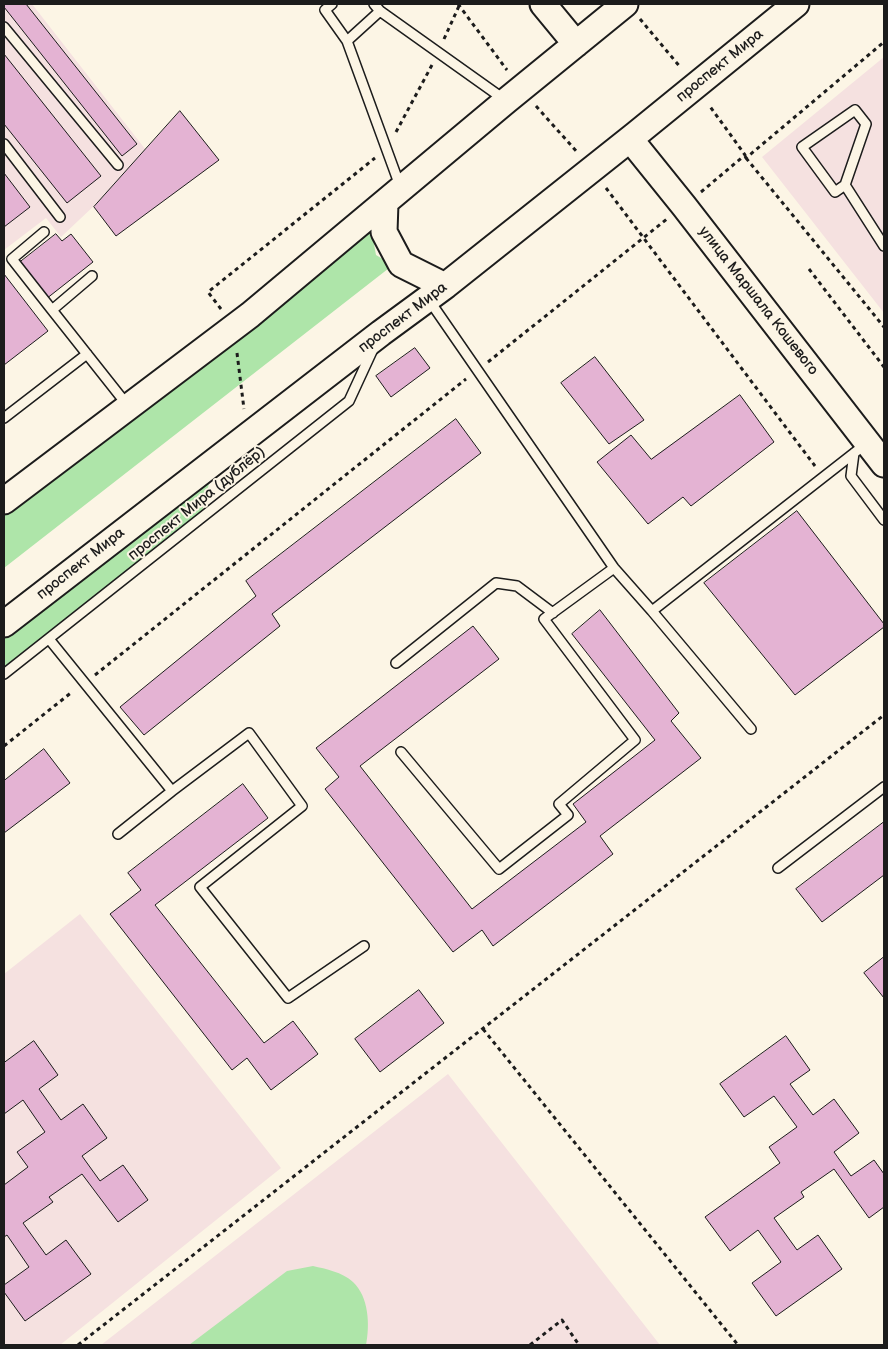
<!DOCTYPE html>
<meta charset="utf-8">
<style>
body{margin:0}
#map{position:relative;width:888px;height:1349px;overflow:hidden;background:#fcf5e5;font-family:"Balsamiq Sans",sans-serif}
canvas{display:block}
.frame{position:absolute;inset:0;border:5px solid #1c1c1c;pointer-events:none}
</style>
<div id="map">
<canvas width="888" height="1349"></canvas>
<div class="frame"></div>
</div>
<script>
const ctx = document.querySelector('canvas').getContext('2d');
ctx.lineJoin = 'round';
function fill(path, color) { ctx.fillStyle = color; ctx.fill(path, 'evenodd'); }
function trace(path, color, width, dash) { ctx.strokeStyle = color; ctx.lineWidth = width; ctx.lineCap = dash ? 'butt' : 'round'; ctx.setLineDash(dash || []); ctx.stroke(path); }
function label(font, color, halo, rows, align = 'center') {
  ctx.font = font + ' "Balsamiq Sans",sans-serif'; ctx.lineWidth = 4; ctx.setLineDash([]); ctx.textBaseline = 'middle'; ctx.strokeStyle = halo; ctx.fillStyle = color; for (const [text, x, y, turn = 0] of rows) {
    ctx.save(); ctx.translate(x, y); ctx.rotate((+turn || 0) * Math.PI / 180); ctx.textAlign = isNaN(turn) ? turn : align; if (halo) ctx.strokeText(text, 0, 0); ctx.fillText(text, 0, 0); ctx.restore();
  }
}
fill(new Path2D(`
 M4 4H32L149 154 61 237 46 218 4 250Z
 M884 57V313L762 157Z
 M80 914 281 1168 60 1345H4V974Z
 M448 1074 660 1345H101Z`), '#f5e1e0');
fill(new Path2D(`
 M371 228 376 255 393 265 4 568V516Z
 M213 467 202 512 4 670V629Z
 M313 1266C326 1269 342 1272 353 1282 369 1297 370 1325 366 1345H189L287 1271Z`), '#aee5a9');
const building = new Path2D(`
 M4 4H26L137 144 122 156 4 7Z
 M4 54 101 176 67 203 4 124Z
 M180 111 219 160 116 236 94 207Z
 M4 173 30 207 4 227Z
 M56 234 62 241 71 234 93 262 46 299 19 263Z
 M4 274 48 331 4 365Z
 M415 348 430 368 391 397 376 376Z
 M595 357 644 420 609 444 561 383Z
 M740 395 774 442 691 506 683 497 648 524 597 462 631 435 651 459Z
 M456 419 481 453 272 614 280 626 144 735 120 707 256 596 246 581Z
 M797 511 884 624V627L795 695 704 583Z
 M600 610 679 713 671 721 701 758 600 836 613 854 493 946 482 930 453 952 325 789 339 777 316 748 473 626 499 659 360 766 472 909 586 822 573 804 655 740 572 634Z
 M44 749 70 783 4 833V781Z
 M243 784 268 818 155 905 264 1043 293 1021 318 1054 271 1090 247 1058 232 1070 110 914 141 890 128 873Z
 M884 822V875L822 922 796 889Z
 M884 957V998L864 973Z
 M419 990 444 1023 380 1072 355 1039Z
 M786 1036 810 1070 790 1084 813 1115 834 1099 859 1133 834 1152 851 1176 874 1160 884 1174V1207L869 1218 834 1169 801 1192 804 1197 774 1218 797 1250 818 1235 842 1269 776 1316 752 1283 781 1262 758 1230 730 1251 705 1217 780 1163 769 1147 797 1127 774 1096 744 1117 720 1084Z
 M34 1041 58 1075 39 1089 61 1120 83 1104 107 1138 82 1156 100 1181 123 1165 148 1200 118 1222 82 1174 49 1197 53 1202 23 1223 46 1255 66 1240 91 1274 25 1321 4 1292V1285L29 1267 7 1235 4 1237V1185L28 1167 17 1152 45 1132 23 1100 4 1114V1063Z`);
fill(building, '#e4b3d3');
trace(building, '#1c1c1c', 1);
const lane = new Path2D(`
 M332 4 325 10 347 41 400 186
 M374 4 380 11 505 100
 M4 27 118 165
 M347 41 380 11
 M855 110 866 124 845 185 835 192 802 147Z
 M4 144 60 217
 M845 185 884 246
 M44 232 12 259 52 310
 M92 276 52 310 128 406
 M429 300 614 568 652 611 751 729
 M4 418 87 354
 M854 453 851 476 884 520
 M652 611 867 443
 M49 639 172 791 249 733 302 806 200 887 288 998 364 946
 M396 663 496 583 517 586 553 613
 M4 674 349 401 373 349
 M401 752 499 869 568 815 559 804 635 740 544 619 614 568
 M118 834 172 791
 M778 868 884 787`);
const secondary = new Path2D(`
 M543 4 576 44
 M630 139 684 206 884 464
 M385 203 384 232 401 264 445 286
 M4 501 250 315 506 101 625 4
 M4 624 381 333 445 286 635 135 796 4`);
trace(lane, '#1c1c1c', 12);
trace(secondary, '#1c1c1c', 29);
trace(new Path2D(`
 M458 4 507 70
 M640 19 681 68
 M444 39 459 6
 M536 106 577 152
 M396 132 432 65
 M745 156 746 158 884 42
 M746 158 884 327
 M606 188 815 466
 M701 192 745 155 709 105
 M809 269 884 367
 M221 309 208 292 375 158
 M237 353 244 409
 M488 362 667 219
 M95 675 466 379
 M4 746 72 692
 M483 1029 738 1345
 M78 1345 884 715
 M530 1345 562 1320 579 1345`), '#1c1c1c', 3, [4, 4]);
trace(lane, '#fcf5e5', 9);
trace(secondary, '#fcf5e5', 25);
label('15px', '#1c1c1c', '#fcf5e5', [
 ["проспект Мира",720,66,-39],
 ["улица Маршала Кошевого",758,301,52],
 ["проспект Мира",403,318,-37],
 ["проспект Мира (дублёр)",197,504,-39],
 ["проспект Мира",81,564,-38]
]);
</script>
